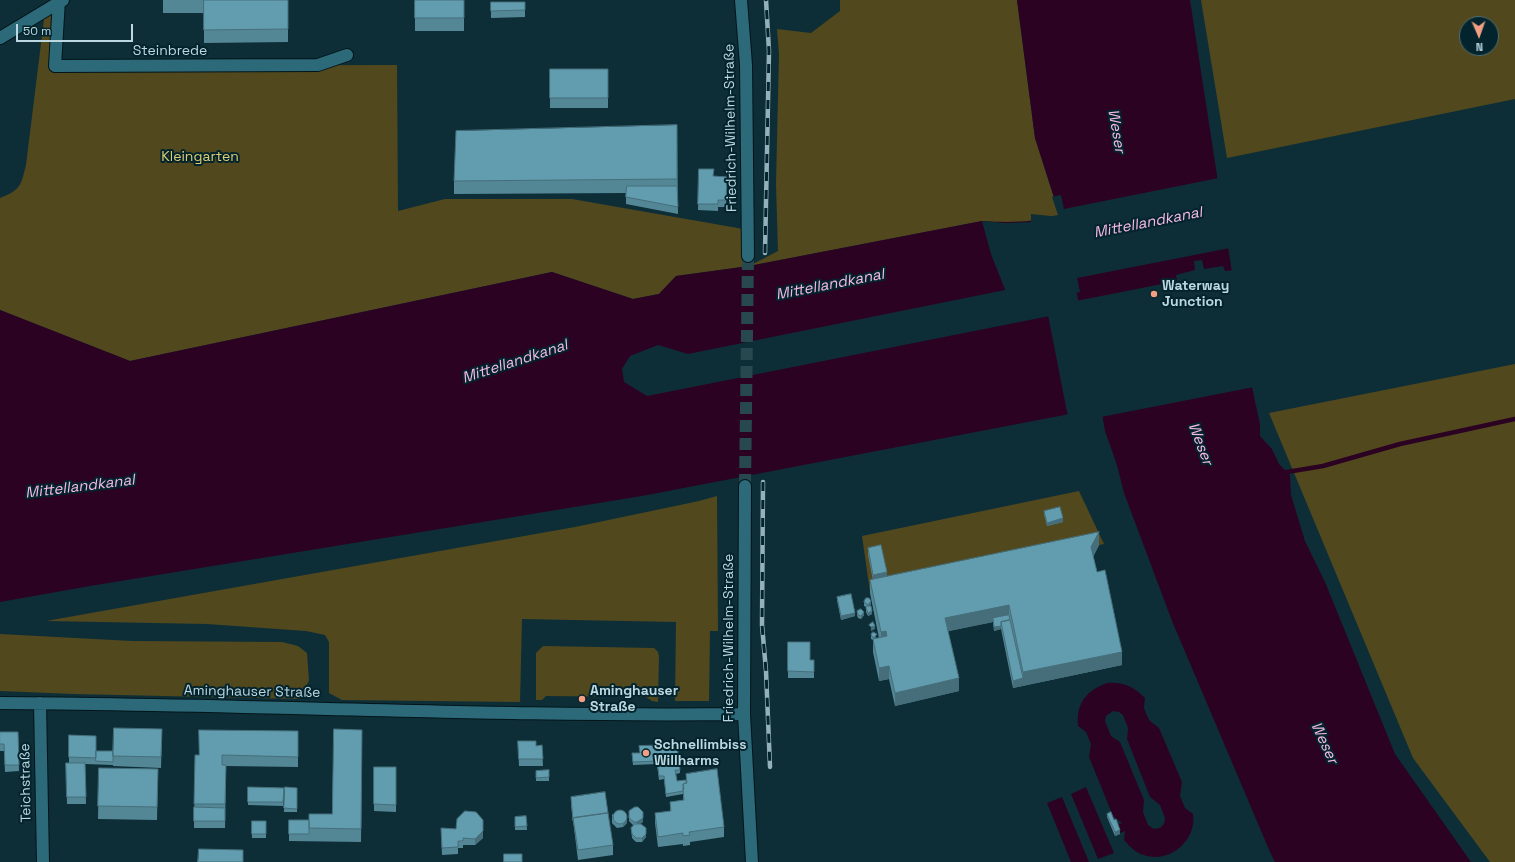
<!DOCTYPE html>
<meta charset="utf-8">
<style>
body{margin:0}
#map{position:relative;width:1515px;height:862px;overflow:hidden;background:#0e2e37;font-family:"Space Grotesk",sans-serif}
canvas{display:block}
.north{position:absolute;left:1459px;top:16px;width:40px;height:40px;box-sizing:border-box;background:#03242d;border:1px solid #4d6c75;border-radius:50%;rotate:178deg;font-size:11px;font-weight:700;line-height:16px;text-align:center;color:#bbd8e1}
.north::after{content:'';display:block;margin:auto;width:14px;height:18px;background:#f39f84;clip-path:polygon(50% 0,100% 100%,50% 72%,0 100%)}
.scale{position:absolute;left:16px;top:24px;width:117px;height:18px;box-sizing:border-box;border:2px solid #bbd8e1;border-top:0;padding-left:5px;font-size:12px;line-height:14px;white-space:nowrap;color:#bbd8e1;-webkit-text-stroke:3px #03242d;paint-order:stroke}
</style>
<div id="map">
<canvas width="1515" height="862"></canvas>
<div class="north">N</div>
<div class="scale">50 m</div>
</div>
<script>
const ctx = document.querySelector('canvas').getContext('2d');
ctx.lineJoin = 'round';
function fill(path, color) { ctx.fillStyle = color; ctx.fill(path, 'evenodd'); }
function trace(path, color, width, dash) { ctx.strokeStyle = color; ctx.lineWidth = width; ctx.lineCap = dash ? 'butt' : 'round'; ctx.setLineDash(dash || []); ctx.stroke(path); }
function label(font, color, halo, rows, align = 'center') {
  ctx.font = font + ' "Space Grotesk",sans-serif'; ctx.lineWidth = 4; ctx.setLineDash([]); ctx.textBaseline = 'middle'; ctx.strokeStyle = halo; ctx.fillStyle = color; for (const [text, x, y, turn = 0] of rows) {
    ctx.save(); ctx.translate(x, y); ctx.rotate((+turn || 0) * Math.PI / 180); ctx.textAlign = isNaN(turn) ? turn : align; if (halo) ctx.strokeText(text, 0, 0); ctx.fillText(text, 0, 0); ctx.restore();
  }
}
fill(new Path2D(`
 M840 0H1017L1035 138 1060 217 1031 214V222L1005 223 982 221 749 266 676 276 659 294 633 299 552 272 130 361 0 310V198C21 190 21 185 26 165L46 3H59L55 66 397 65 398 211 445 199H572L749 230V266L778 251 776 184 779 54 777 29 811 33 840 11Z
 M1201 0H1515V99L1227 158ZM1467 24H1491V48H1467Z
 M1515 364V862H1490L1413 758 1269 413Z
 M1079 491 1104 544 870 592 862 536Z
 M717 496 718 631H710L709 701H675L676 622 522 619 520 702 342 700 329 693V642L325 635 306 631 207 624 46 621 575 527 699 501Z
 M0 634 132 641 282 642 298 646 307 653 309 681 299 699 74 694 0 691Z
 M543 646 654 648 658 652 659 656 658 702 652 701 646 697 546 696 542 700H536V653Z`), '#51481e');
fill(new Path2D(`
 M1017 0H1190L1233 279 1250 378 1260 424V436L1272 449 1279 464 1290 475 1291 495 1305 541 1325 582 1395 754 1471 862H1275L1270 852 1172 621 1124 493 1117 465 1105 431 1101 408 642 496 90 586 0 602V310L130 361 552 272 633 299 659 294 676 276 749 266 982 221C1011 223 1031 222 1060 216L1035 138ZM1072 269 1080 310 647 396 624 382 622 369 630 356 658 345 688 354 1005 290 1037 276Z
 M1107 683C1123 682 1133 686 1145 698L1144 708 1149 720 1159 728 1182 782 1180 796 1185 808 1193 814C1197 839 1172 862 1147 856 1137 854 1130 847 1124 840L1125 831 1120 833 1117 825 1122 823 1113 816 1089 757 1091 744 1086 732 1078 726C1076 703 1086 691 1107 683ZM1113 711 1119 712 1123 715 1128 728 1127 739 1150 797 1160 805 1165 818 1164 824 1160 828 1154 829 1148 825 1143 812 1144 800 1120 742 1111 736 1105 721 1106 716Z
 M1086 787 1114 853 1098 859 1071 794Z
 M1062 797 1089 862H1071L1047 803Z`), '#2c0223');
fill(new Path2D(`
 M1515 124V183L1229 240 1230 248 1077 278 1080 292 1075 293 1070 272 1038 278 1006 292 991 254 982 221 1005 223 1031 222V220L1058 215 1052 197 1061 195 1064 209 1219 178 1220 183Z
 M1515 220V327L1252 380 1254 387 1101 417 1099 410 1068 417 1048 315 1078 309 1076 301 1177 281 1176 275 1195 270 1194 261 1202 260 1204 269 1223 266 1225 271 1234 270 1235 277Z`), '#0e2e37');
trace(new Path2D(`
 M1281 473 1323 466 1400 444 1515 419`), '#2c0223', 4.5);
trace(new Path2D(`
 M745 486 748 256`), '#284850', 12, [12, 6]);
const minor = new Path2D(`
 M59 0 55 66 318 65 347 55
 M741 0 746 65 748 256
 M0 38 63 0
 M745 486 744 714 752 862
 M0 703C248 704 496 717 744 714
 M40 703 43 862`);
trace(minor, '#03151a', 14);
trace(minor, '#2c6979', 12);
const rail = new Path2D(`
 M765 253 769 51 766 0
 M763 482 762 625 766 671 770 767`);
trace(rail, '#93b1ba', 4.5);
trace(rail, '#03242d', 3, [9]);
fill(new Path2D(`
 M163 0H288V42L204 43V13H163Z
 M415 0H464V31H415Z
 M491 2H525V17L491 18Z
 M550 69H608V108H550Z
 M677 125 678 214 626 204V193L454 194V181Z
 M699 169 714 176 727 177 726 207H718V211L698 210Z
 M1044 511 1063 522 1047 526 1044 514Z
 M1099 545 1093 557 1122 665 1013 688 1001 629 994 631 993 622 948 631 959 691 895 706 889 679 879 681 873 652V640L871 639V635L877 638H879L870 593V580H873L868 555V548L887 577Z
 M837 597 855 616 841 620 837 600Z
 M864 602 871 604 870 606 872 614 868 616 866 612V607L864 606Z
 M857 611 864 615 861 619 858 618 857 615Z
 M788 642 810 660H814V678H788Z
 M162 729 161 768 113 766V763V765L85 764 86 804H67L66 763H69V735L96 757 113 751Z
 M362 730 361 842 289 841V820H309L332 814Z
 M298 731V767L226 766 225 828H194L195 755H199Z
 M0 732H18L19 771 5 772 4 751H0Z
 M518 741 536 746 542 745 543 766H519Z
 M632 753H639L680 770V773L676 774 677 781 686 780V774L724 827V837L690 842V845L683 846V844L658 847 655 823V813L670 811V802L683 800V794L666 797 664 779 659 780 657 764 633 765Z
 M374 767H396V812L374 811Z
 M99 768 158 769 157 820 98 819Z
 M549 770V781H536V771Z
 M248 787 284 788 283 806 248 805Z
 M285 787 297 788V812H284Z
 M571 797 613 845V855L578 860 571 804Z
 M629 811 643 812V822L640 824 646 837 642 842H636L632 838 631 828 634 826 629 821Z
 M612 814 627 823 623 827 617 828 612 823Z
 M1107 814 1114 820 1120 834 1115 836 1107 817Z
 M526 816 527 830H515V817Z
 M252 821H266V838H252Z
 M483 827V838L475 845H463V848H458V854L442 855 441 828 456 829Z`), '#548796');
fill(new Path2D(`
 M1063 518V522L1047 526V523Z
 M1099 532V545L1091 561V547Z
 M887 572V579L873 582V575Z
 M871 601V604L868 608V605Z
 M1009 605V618H993V622L945 632V618Z
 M872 611V614L868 616V613Z
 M864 612V615L861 619V616Z
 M855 613V616L841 620V616Z
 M875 626V629L871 631V627Z
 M1001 626V629L994 631V627Z
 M886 631V645L881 646V632Z
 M1122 652V665L1013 688V681L1023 678V672Z
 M889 666V679L879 681V668Z
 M959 678V691L895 706V693Z
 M643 818V822L637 826V822Z
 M627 819V823L623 827V824Z
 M483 820V838L475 845V839Z
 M1120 830V834L1115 836V832Z
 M646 834V837L642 842V838Z`), '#456e7a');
const building = new Path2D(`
 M204 0H288V29L204 30Z
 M415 0H464V18H415Z
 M491 2H525V10L491 11Z
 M550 69H608V98H550Z
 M677 125V179L454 181 456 131Z
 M699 169H714L713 176 727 177 726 200H718V204H698Z
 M627 186H677L678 207 626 197Z
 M1060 507 1063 518 1047 523 1044 511Z
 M1099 532 1091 547 1097 572 1105 570 1122 652 1023 672 1009 605 945 618 959 678 895 693 889 666 879 668 873 639 887 636 886 631 881 632 870 580Z
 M881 545 887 572 873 575 868 548Z
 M851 594 855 613 841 616 837 597Z
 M866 598H869L871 601 868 605 864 602Z
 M868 606H871L872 611 868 613 866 608Z
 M861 609 864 612 861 616 858 615 857 611Z
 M1009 615 1010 620 1001 622V626L994 627 993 618Z
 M1010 620 1023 678 1013 681 1001 622Z
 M873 622 875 626 871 627 869 625Z
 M873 632 877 634 874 638 871 635Z
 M788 642H810V660H814V672L788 671Z
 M114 728 162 729 161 757 113 756Z
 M334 729 362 730 361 829 309 828V814H332Z
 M199 730 298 731V757L222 755V765H226L225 804H194L195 755H199Z
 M0 732H18L19 765H5L4 744H0Z
 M69 735 96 736V758L69 757Z
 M518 741H536V746L542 745 543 759H519Z
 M677 745 680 770H675L677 781 686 780V783L683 784V791L666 794 664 776H659L657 761 633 762 632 753H640L639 746Z
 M96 751H113V762L96 761Z
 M66 763H85L86 797H67Z
 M374 767H396V805L374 804Z
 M99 768 158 769 157 807 98 806Z
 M717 769 724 827 689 832 690 835 683 836V833L658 837 655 813 671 811 670 802 684 800 683 789H684L683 784 687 783 686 774Z
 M549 770V777L536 778V771Z
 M248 787 284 788 283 802H248Z
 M285 787 297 788V809L284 808Z
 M605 792 608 813 573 818V821L571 797Z
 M194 807 225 808V821H194Z
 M635 807H638L643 812V818L637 822H634L629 818V811Z
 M613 817a7 7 0 1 1 14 0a7 7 0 1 1-14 0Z
 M465 811 476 812 483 820V831L475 839 463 838V841H458V847L442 848 441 828 456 829 457 819Z
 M1111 812 1114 820 1116 819 1120 830 1115 832 1107 814Z
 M608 813 613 845 578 850 573 818Z
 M526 816 527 826 515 827V817Z
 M289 820H309V834H289Z
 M252 821H266V834H252Z
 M635 824H641L646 828V834L642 838H636L632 834 631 828Z
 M199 849 243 850V862H198Z
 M504 854H522V862H504Z`);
fill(building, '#629daf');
trace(building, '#456e7a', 1);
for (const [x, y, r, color] of [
 [1154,294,4,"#f39f84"],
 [582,699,4,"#f39f84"],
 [646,753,4,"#f39f84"]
]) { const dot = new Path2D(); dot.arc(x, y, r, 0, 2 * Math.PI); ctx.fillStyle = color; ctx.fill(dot); trace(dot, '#03242d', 1.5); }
label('14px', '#bbd8e1', '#03242d', [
 ["Steinbrede",170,51],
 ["Friedrich-Wilhelm-Straße",731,128,-91],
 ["Friedrich-Wilhelm-Straße",729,638,-90],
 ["Aminghauser Straße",252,692,1],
 ["Teichstraße",26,783,-91]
]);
label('14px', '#decc73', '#03242d', [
 ["Kleingarten",200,157]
]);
label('bold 14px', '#bbd8e1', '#03242d', [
 ["Waterway",1162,286],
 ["Junction",1162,302],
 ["Aminghauser",590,691],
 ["Straße",590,707],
 ["Schnellimbiss",654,745],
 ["Willharms",654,761]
], 'left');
label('italic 15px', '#f8bae5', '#03242d', [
 ["Weser",1116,131,80],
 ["Mittellandkanal",1148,223,-11],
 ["Mittellandkanal",830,285,-11],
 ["Mittellandkanal",515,362,-18],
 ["Weser",1200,444,69],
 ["Mittellandkanal",80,487,-7],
 ["Weser",1324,743,65]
]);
</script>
